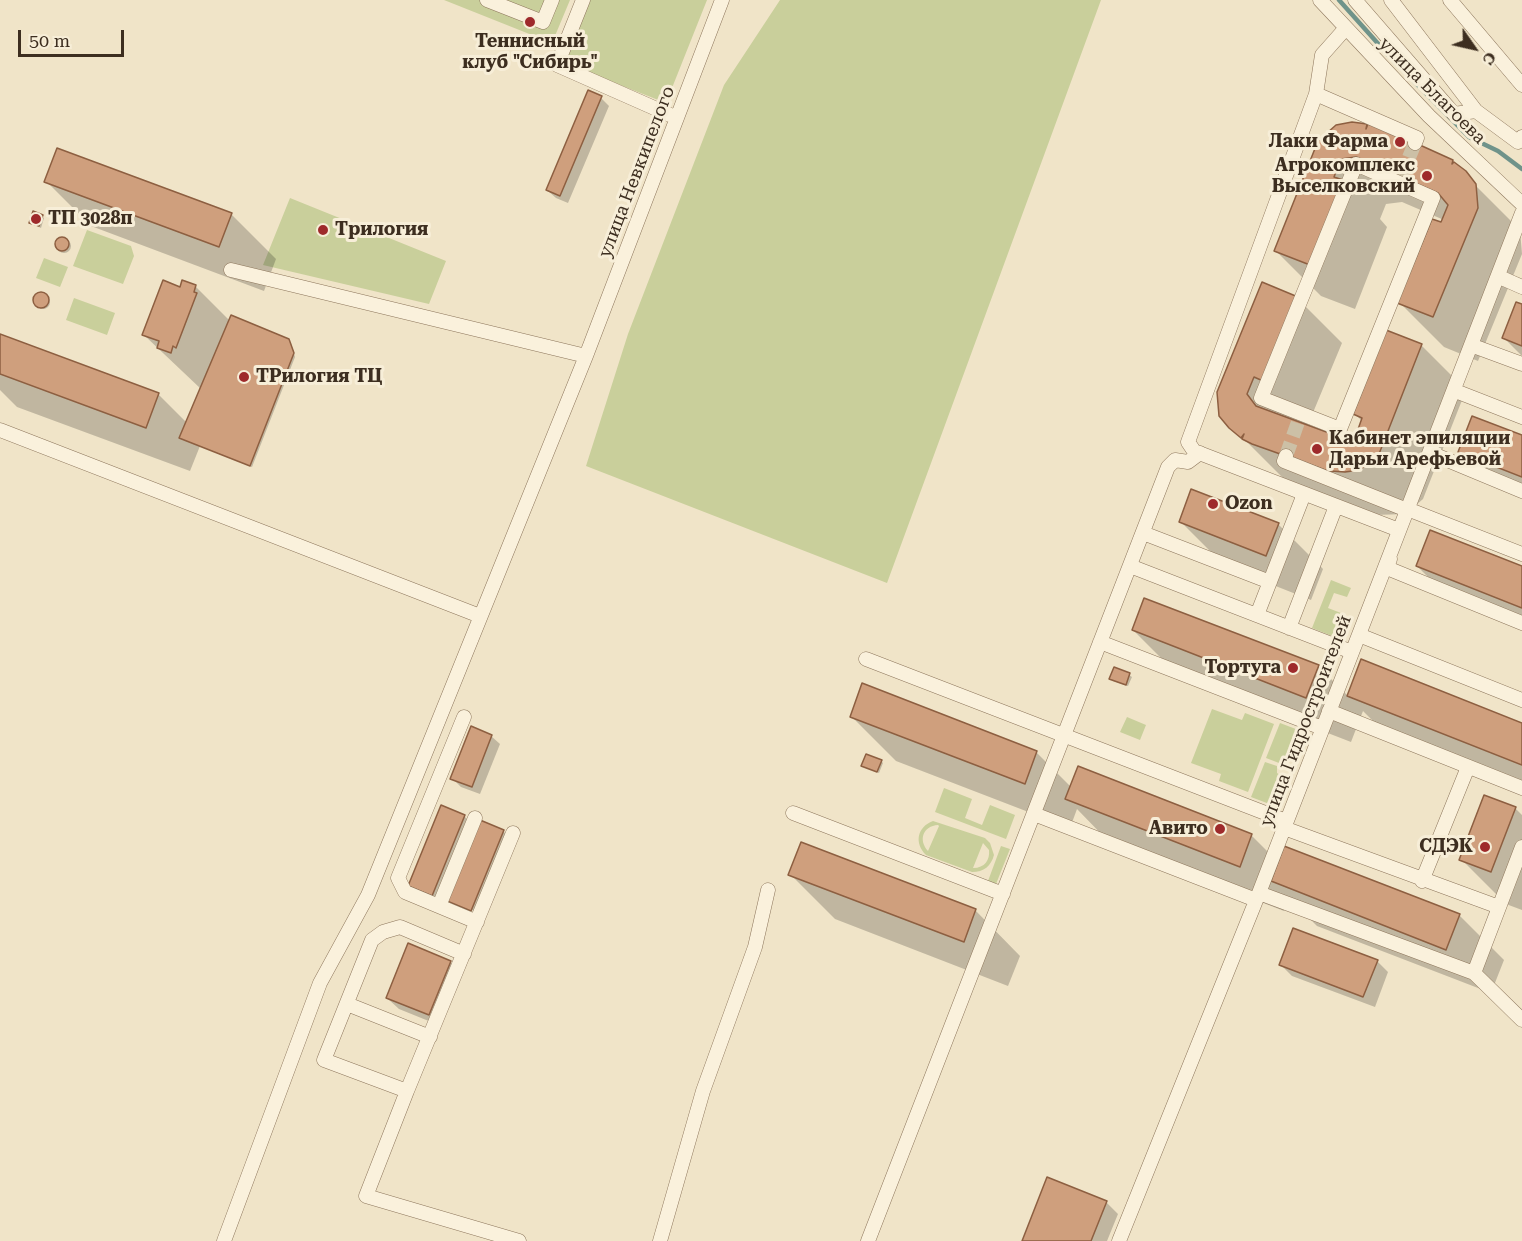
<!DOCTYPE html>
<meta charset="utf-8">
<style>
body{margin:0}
#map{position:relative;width:1522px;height:1241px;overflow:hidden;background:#f0e4c8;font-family:"Roboto Serif",serif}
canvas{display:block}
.north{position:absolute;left:1444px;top:18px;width:60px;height:60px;-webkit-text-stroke:4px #f7eed8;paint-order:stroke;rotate:124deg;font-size:16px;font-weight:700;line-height:24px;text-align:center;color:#3d2e20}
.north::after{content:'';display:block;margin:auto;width:21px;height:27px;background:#3d2e20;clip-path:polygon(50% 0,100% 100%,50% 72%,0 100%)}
.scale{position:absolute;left:18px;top:30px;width:106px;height:27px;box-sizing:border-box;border:3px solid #3d2e20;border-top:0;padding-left:8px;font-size:18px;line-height:21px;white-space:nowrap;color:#3d2e20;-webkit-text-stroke:4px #f7eed8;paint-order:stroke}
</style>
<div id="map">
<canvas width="1522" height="1241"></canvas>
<div class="north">С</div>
<div class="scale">50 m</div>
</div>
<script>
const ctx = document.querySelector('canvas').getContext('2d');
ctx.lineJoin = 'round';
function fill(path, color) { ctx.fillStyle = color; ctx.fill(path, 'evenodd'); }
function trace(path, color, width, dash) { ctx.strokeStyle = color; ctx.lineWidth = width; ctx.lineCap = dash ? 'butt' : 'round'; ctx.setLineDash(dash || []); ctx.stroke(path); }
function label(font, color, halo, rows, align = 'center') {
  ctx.font = font + ' "Roboto Serif",serif'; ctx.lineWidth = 6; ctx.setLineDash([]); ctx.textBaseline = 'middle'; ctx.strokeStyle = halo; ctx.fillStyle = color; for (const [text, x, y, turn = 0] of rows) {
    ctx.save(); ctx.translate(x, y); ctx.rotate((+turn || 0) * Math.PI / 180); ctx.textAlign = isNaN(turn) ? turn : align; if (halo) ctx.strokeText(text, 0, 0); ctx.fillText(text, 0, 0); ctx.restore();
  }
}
fill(new Path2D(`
 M444 0H570L552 43Z
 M589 0H707L666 103 564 63Z
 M780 0H1101L887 583 586 466 628 334 724 85Z
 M290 198 446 261 429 304 263 265Z
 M87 230 131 246 134 256 123 284 73 266Z
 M44 258 68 267 60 287 36 278Z
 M74 298 115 313 107 335 66 320Z
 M1331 580 1351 588 1347 597 1334 593 1328 608 1341 613 1332 636 1312 628Z
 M1212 709 1242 720 1245 713 1274 724 1248 792 1219 781 1221 774 1191 763Z
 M1127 717 1146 725 1140 740 1120 732Z
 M1280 723 1301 731 1290 759 1284 758 1279 763 1266 758Z
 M1265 762 1277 766V773L1283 777 1272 805 1251 797Z
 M944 788 972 799 965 818 982 825 990 805 1015 815 1006 839 935 812Z
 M933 821 985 838 990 843 994 855C991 866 984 872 972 872L926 855C914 843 917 827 933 821ZM938 825 939 826 928 851C918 840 923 826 938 825ZM983 843 989 850C990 860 985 868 973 868Z
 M1001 846 1010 849 996 884 988 881Z`), '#c9cf9b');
fill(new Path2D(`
 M601 98 609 106 568 203 556 198 547 190Z
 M1352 124 1379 129 1452 162 1520 230 1522 254 1478 361 1444 347 1399 302 1444 220 1402 202 1386 204 1380 219 1387 227 1355 309 1321 296 1276 251Z
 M46 181 231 214 276 259 264 291 91 226Z
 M42 216 44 218 41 228 31 223Z
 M57 246a7 7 0 1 1 14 0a7 7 0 1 1-14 0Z
 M195 286 230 321 291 343 295 357 252 467 200 446 190 471 17 407 0 390V335L158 394 187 423 201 389 144 335 181 288Z
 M36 302a7 7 0 1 1 14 0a7 7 0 1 1-14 0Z
 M1297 298 1342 343 1307 427 1340 439 1357 437 1363 422 1355 414 1421 345 1466 390 1423 499 1406 514 1374 515 1288 483 1220 415Z
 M1522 305V356L1504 338Z
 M1522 437V497L1494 486 1460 452Z
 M1180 521 1278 524 1323 569 1311 600 1225 566Z
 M1417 566 1522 567V628L1451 600Z
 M1133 630 1318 666 1348 696 1522 724V792L1393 741 1363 711 1351 742 1178 675Z
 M1129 675 1132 677 1128 686 1113 681Z
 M863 685 1037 753 1071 787 1251 835 1279 863 1459 915 1504 960 1491 993 1317 926 1289 898 1284 911 1111 844 1077 809 1070 828 896 761 851 716Z
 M491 736 500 744 480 794 461 787 452 778Z
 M881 761 883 763 879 773 865 767Z
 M1515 808 1522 815V910L1506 904 1461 859Z
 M464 816 472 824 441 903 418 894Z
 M503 831 511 839 480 918 458 909 449 901ZM457 904 479 913 478 915 457 907Z
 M802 844 976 911 1020 956 1008 986 835 919 790 874Z
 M1377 961 1388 972 1375 1007 1292 976 1280 964Z
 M450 962 462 973 441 1026 399 1009 387 998Z
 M1106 1202 1118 1214 1107 1241H1023Z`), '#0003');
trace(new Path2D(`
 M1339 0 1390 57 1469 137 1498 151 1522 169`), '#6f938a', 4.5);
const building = new Path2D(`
 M588 90 602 96 560 196 546 190Z
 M1352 122 1367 124 1366 129 1368 124 1380 127 1453 160 1452 164 1454 162 1466 171 1476 184 1478 208 1433 317 1397 303 1432 219 1441 222 1448 205 1438 193 1356 157 1341 159 1334 177 1343 180 1310 265 1274 251 1318 141 1336 125Z
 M57 148 232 213 219 247 44 182Z
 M33 211 43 215 39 226 29 223Z
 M55 244a7 7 0 1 1 14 0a7 7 0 1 1-14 0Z
 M163 280 180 287 182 280 196 285 194 292 197 293 176 348 173 346 171 353 157 348 159 341 142 335Z
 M1262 282 1298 297 1263 381 1254 377 1247 394 1256 406 1340 437 1356 435 1362 418 1353 414 1386 330 1422 344 1379 454 1360 470 1345 472 1330 471V468L1328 471 1252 444 1242 439 1244 434 1241 438 1229 428 1219 416 1217 392Z
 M33 300a8 8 0 1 1 16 0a8 8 0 1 1-16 0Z
 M1516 302 1522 304V346L1502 338Z
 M231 315 289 339 294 353 250 466 179 438Z
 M0 334 159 393 146 428 0 374Z
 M1472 416 1522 435V477L1458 452Z
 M1191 489 1279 523 1266 556 1179 522Z
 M1430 530 1522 566V608L1416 566Z
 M1144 598 1319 665 1306 698 1132 630Z
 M1361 659 1522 723V765L1347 696Z
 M1114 667 1130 673 1126 685 1109 679Z
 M862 683 1037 751 1025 784 850 717Z
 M471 726 492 735 472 787 450 779Z
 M866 754 882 760 877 772 861 766Z
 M1078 766 1252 834 1240 867 1065 799Z
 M1484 795 1516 807 1491 872 1459 860Z
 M441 805 465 815 432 896 408 886Z
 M480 820 504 830 471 911 447 901Z
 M801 842 976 909 964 942 788 875Z
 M1284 846 1460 914 1446 950 1271 881Z
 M1293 928 1378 960 1363 997 1279 965Z
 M408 943 451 961 429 1015 386 998Z
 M1047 1177 1107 1201 1091 1241H1022Z`);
fill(building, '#cf9f7d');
trace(building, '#8d5f41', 1.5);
trace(new Path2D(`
 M1401 177 1415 143
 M1286 456 1298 422`), '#ccc0a6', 14, [14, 7]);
const minor = new Path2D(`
 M487 0 543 22 552 0
 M583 0 557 65 677 118
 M1320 0 1429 116 1522 204
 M1355 0 1454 114 1476 111
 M1391 0 1476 111 1518 142 1522 137
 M1450 0 1522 85
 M1345 29 1322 55 1316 94 1188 442 1194 451 1399 530
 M1316 94 1417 138 1415 143
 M1356 164 1433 198 1340 429 1261 398Z
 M231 270 586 356
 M1504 279 1522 287
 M1476 347 1522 364
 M1458 392 1522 417
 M0 430 480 616
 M1433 454 1522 491
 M1286 456 1284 461 1407 510
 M1410 510 1522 554
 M1143 533 1270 582
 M1390 559 1387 568 1522 623
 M1130 566 1352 652
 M1257 615 1304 494
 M1289 628 1336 506
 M1359 635 1522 700
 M1100 642 1322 728
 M866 659 1286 821
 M1329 711 1522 788
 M464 717 398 878 405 892 477 922
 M793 813 1003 894
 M1034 814 1256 900
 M1284 828 1499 907
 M1422 881 1468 767
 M1259 893 1474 973 1522 847
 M439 906 475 818
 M464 954 400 927 383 932 372 940 324 1060 407 1091 366 1196 519 1241
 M1474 973 1522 1020
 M347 1004 430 1037
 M407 1091 513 833
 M224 1241 320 983 368 895 586 356 722 0
 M660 1241 703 1091 755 947 768 890
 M868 1241 1168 467 1175 460 1188 462 1200 453
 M1119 1241 1259 893 1522 213`);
trace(minor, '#8d765c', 15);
trace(minor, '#faf1dc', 14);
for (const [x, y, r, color] of [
 [530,22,6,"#9e2a2b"],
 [1400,142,6,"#9e2a2b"],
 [1427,176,6,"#9e2a2b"],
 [36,219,6,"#9e2a2b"],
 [323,230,6,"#9e2a2b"],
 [244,377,6,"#9e2a2b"],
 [1317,449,6,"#9e2a2b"],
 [1213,504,6,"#9e2a2b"],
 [1293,668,6,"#9e2a2b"],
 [1220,829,6,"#9e2a2b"],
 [1485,847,6,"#9e2a2b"]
]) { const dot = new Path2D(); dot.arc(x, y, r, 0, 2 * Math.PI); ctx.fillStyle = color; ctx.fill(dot); trace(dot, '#f7eed8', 2); }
label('bold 18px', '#3d2e20', '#f7eed8', [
 ["Теннисный",530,42,"center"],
 ["клуб \"Сибирь\"",530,63,"center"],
 ["Лаки Фарма",1388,142],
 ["Агрокомплекс",1415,166],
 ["Выселковский",1415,187],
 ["ТП 3028п",48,219,"left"],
 ["Трилогия",335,230,"left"],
 ["ТРилогия ТЦ",256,377,"left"],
 ["Кабинет эпиляции",1329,439,"left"],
 ["Дарьи Арефьевой",1329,460,"left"],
 ["Ozon",1225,504,"left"],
 ["Тортуга",1281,668],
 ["Авито",1208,829],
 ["СДЭК",1473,847]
], 'right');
label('18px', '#3d2e20', '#f7eed8', [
 ["улица Благоева",1432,91,45],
 ["улица Невкипелого",637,172,-69],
 ["улица Гидростроителей",1306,721,-69]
]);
</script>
